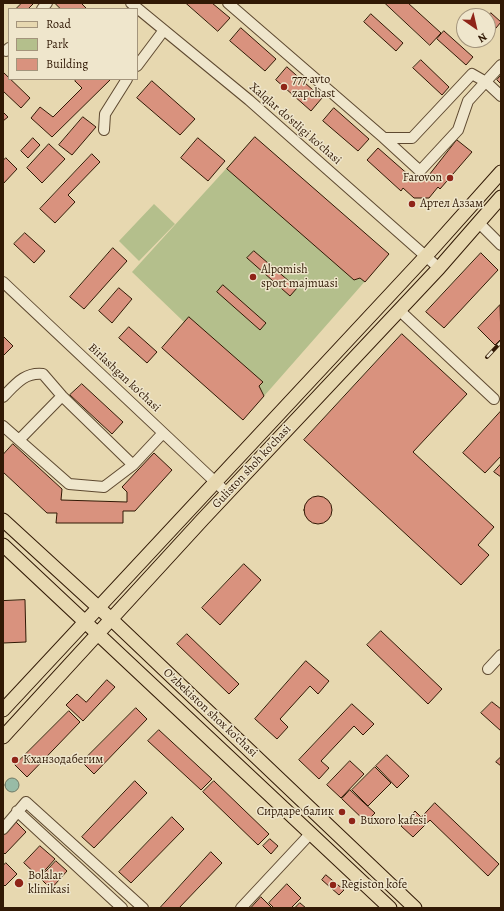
<!DOCTYPE html>
<meta charset="utf-8">
<style>
body{margin:0}
#map{position:relative;width:504px;height:911px;overflow:hidden;background:#e7d8b0;font-family:Alegreya,serif}
canvas{display:block}
.frame{position:absolute;inset:0;border:4px solid #311905;pointer-events:none}
.legend{position:absolute;left:8px;top:8px;width:130px;height:72px;box-sizing:border-box;background:#efe6cc;border:1px solid #a3947c;margin:0;padding:5px 7px;list-style:none;font-size:12px;color:#311905}
.legend li{display:flex;align-items:center;gap:8px;height:20px}
.legend b{width:20px;border:1px solid #a3947c}
.north{position:absolute;left:456px;top:8px;width:40px;height:40px;box-sizing:border-box;background:#efe6cc;border:1px solid #a3947c;border-radius:50%;rotate:146deg;font-size:11px;font-weight:700;line-height:16px;text-align:center;color:#311905}
.north::after{content:'';display:block;margin:auto;width:14px;height:18px;background:#8f2418;clip-path:polygon(50% 0,100% 100%,50% 72%,0 100%)}
</style>
<div id="map">
<canvas width="504" height="911"></canvas>
<div class="frame"></div>
<ul class="legend">
<li><b style="height:5px;background:#e7d8b0"></b>Road</li>
<li><b style="height:11px;background:#b4bf8c"></b>Park</li>
<li><b style="height:11px;background:#d9927e"></b>Building</li>
</ul>
<div class="north">N</div>
</div>
<script>
const ctx = document.querySelector('canvas').getContext('2d');
ctx.lineJoin = 'round';
function fill(path, color) { ctx.fillStyle = color; ctx.fill(path, 'evenodd'); }
function trace(path, color, width, dash) { ctx.strokeStyle = color; ctx.lineWidth = width; ctx.lineCap = dash ? 'butt' : 'round'; ctx.setLineDash(dash || []); ctx.stroke(path); }
function label(font, color, halo, rows, align = 'center') {
  ctx.font = font + ' Alegreya,serif'; ctx.lineWidth = 3; ctx.setLineDash([]); ctx.textBaseline = 'middle'; ctx.strokeStyle = halo; ctx.fillStyle = color; for (const [text, x, y, turn = 0] of rows) {
    ctx.save(); ctx.translate(x, y); ctx.rotate((+turn || 0) * Math.PI / 180); ctx.textAlign = isNaN(turn) ? turn : align; if (halo) ctx.strokeText(text, 0, 0); ctx.fillText(text, 0, 0); ctx.restore();
  }
}
fill(new Path2D(`
 M255 137 389 254 243 420 162 348 184 322 132 272Z
 M154 204 175 224 139 261 119 241Z`), '#b4bf8c');
const water = new Path2D(`
 M5 785a7 7 0 1 1 14 0a7 7 0 1 1-14 0Z`);
fill(water, '#98bba6');
trace(water, '#6f7a66', 1);
const building = new Path2D(`
 M22 3H34L28 9H16Z
 M55 3H81L87 9H61Z
 M186 3H212L230 18 218 31Z
 M385 3H408L441 33 430 45Z
 M491 13 501 22 491 34 488 32V16Z
 M371 14 403 43 396 51 364 22Z
 M241 28 276 59 265 71 230 41Z
 M444 31 473 57 466 65 437 39Z
 M421 60 449 87 442 95 413 68Z
 M287 67 322 98 311 111 276 80Z
 M3 72 30 98 21 108 3 91Z
 M501 75V84L497 80Z
 M77 79H111L52 137 31 118 40 107 53 117 82 88 75 81Z
 M152 81 195 119 180 135 137 98Z
 M334 108 369 139 358 151 323 121Z
 M3 112 8 117 3 121Z
 M83 117 96 127 72 155 59 145Z
 M255 137 389 254 365 282 360 278 354 280 227 169Z
 M33 138 40 145 28 158 21 151Z
 M198 138 225 161 208 181 181 158Z
 M457 140 472 152 440 189 438 187 429 198H414L403 188 401 191 367 160 378 148 411 177 413 175 417 179H421L424 175 427 177Z
 M49 144 65 159 42 183 27 168Z
 M92 154 100 162 68 195 75 202 55 223 40 209Z
 M6 158 17 169 3 184V161Z
 M25 233 45 251 34 263 14 244Z
 M113 248 127 261 84 309 70 297Z
 M254 251 297 288 290 296 247 258Z
 M481 253 498 270 444 328 426 312Z
 M223 285 266 323 260 330 217 292Z
 M119 288 132 299 112 323 99 311Z
 M500 305 501 339 495 345 478 328Z
 M189 317 263 382 259 386 264 396 243 420 162 348Z
 M129 327 157 352 147 363 119 338Z
 M402 334 467 394 413 452 494 527 478 545 489 555 461 585 304 440Z
 M3 336 13 346 3 356Z
 M82 384 123 422 112 434 70 395Z
 M501 411V456L485 473 463 453Z
 M13 444 62 489 61 500 127 502V492L122 487 154 453 172 470 135 511H123V523H56L57 513H47L3 472V455Z
 M501 464V477L494 472Z
 M304 510a14 14 0 1 1 28 0a14 14 0 1 1-28 0Z
 M244 564 261 580 220 625 202 608Z
 M25 600 26 642 3 643V601Z
 M381 631 442 689 428 704 367 645Z
 M187 634 239 684 229 694 177 644Z
 M306 661 329 681 318 694 310 686 280 719 288 727 277 739 255 719Z
 M107 680 115 687 83 721 66 705 77 694 86 702Z
 M492 702 501 709V731L481 713Z
 M352 704 374 724 363 735 354 726 321 761 329 768 319 779 299 760Z
 M136 708 147 719 94 774 82 762Z
 M69 711 80 722 27 777 15 765Z
 M159 730 212 779 201 790 148 741Z
 M387 755 409 776 397 788 376 766Z
 M501 757V766L496 762Z
 M350 761 364 774 341 798 327 785Z
 M375 767 391 783 368 806 352 790Z
 M135 781 147 793 94 848 82 837Z
 M214 781 269 834 258 845 203 792Z
 M350 790 375 813 366 822 342 799Z
 M435 803 499 864 488 876 430 820 413 837 401 826 415 811 421 817Z
 M172 817 184 829 131 883 119 872Z
 M16 822 26 832 5 854 3 852V836Z
 M270 839 278 846 271 854 263 846Z
 M40 846 55 859 39 877 24 863Z
 M211 852 222 863 179 908H160Z
 M56 861 67 871 51 889 40 878Z
 M6 863 17 874 5 886 3 884V866Z
 M326 875 344 890 339 895 322 880Z
 M287 884 301 898 291 908H274L269 903Z
 M261 897 272 908H251Z
 M300 903 306 908H295Z`);
fill(building, '#d9927e');
trace(building, '#311905', 1);
const minor = new Path2D(`
 M131 3 249 100 439 268
 M228 3 384 138H412L472 74 486 82 501 96
 M42 9 47 3
 M6 51 9 48
 M137 66 164 30
 M104 130 105 114 127 79
 M384 138 420 171 458 130 468 101 501 65
 M478 222 501 245
 M3 282 227 493
 M399 310 494 399
 M3 397C15 385 24 372 43 374L62 396 133 465
 M3 426 69 484 104 487 133 465 163 433
 M20 439 62 396
 M488 669 501 655
 M17 811 122 908
 M3 829 26 802 143 908
 M241 908 311 833`);
const major = new Path2D(`
 M3 520 111 619 415 908
 M3 545 390 908
 M3 710 426 256 501 172
 M3 737 203 519 439 268 501 197`);
trace(minor, '#5e4930', 12);
trace(major, '#311905', 15);
trace(minor, '#efe6cc', 10);
trace(major, '#e7d8b0', 13);
const rail = new Path2D(`
 M487 357 501 342`);
trace(rail, '#311905', 4);
trace(rail, '#efe6cc', 2.5, [8]);
for (const [x, y, r, color] of [
 [284,87,4,"#8f2418"],
 [450,178,4,"#8f2418"],
 [412,204,4,"#8f2418"],
 [253,277,4,"#8f2418"],
 [15,760,4,"#8f2418"],
 [342,812,4,"#8f2418"],
 [352,821,4,"#8f2418"],
 [19,883,5,"#8f2418"],
 [333,885,4,"#8f2418"]
]) { const dot = new Path2D(); dot.arc(x, y, r, 0, 2 * Math.PI); ctx.fillStyle = color; ctx.fill(dot); trace(dot, '#efe6cc', 1.5); }
label('12px', '#311905', '#efe6cc', [
 ["777 avto",292,80],
 ["zapchast",292,94],
 ["Farovon",442,178,"right"],
 ["Артел Аззам",420,204],
 ["Alpomish",261,270],
 ["sport majmuasi",261,284],
 ["Кханзодабегим",23,760],
 ["Сирдаре балик",334,812,"right"],
 ["Buxoro kafesi",360,821],
 ["Bolalar",28,876],
 ["klinikasi",28,890],
 ["Registon kofe",341,885]
], 'left');
label('12px', '#311905', '#efe6cc', [
 ["Xalqlar do'stligi ko'chasi",295,124,41],
 ["Birlashgan ko'chasi",124,378,43],
 ["Guliston shoh ko'chasi",252,467,-47],
 ["O'zbekiston shox ko'chasi",210,713,43]
]);
</script>
